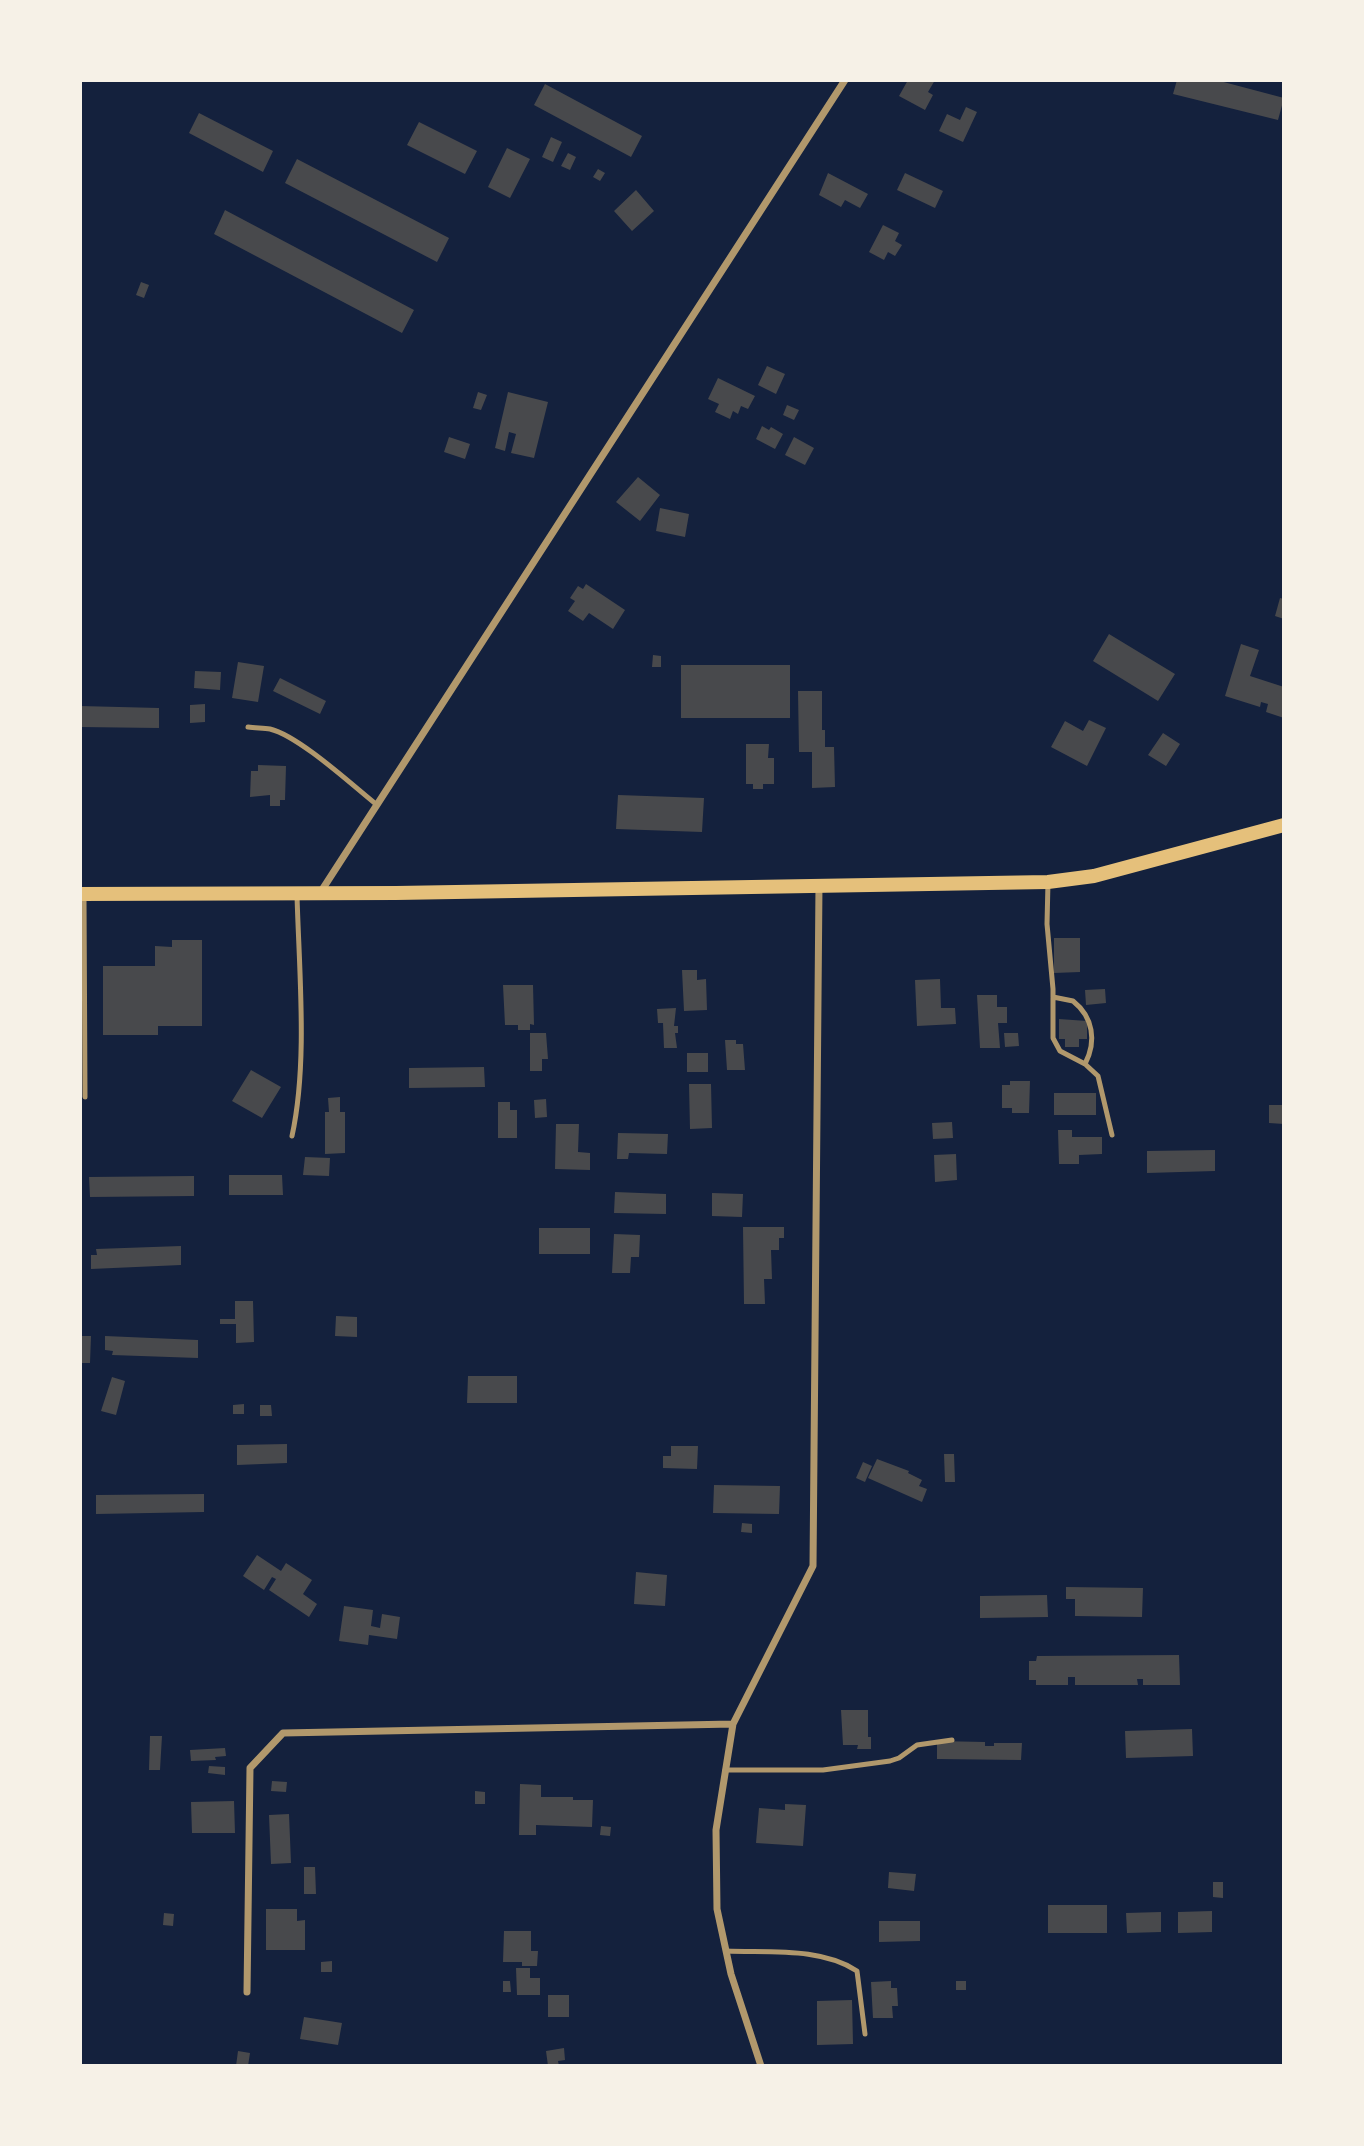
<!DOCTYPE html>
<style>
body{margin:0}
#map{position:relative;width:1364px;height:2146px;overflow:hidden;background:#14213d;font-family:"Playfair Display",serif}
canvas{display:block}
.frame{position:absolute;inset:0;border:82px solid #f6f1e7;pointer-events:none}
</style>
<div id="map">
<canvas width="1364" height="2146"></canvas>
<div class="frame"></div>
</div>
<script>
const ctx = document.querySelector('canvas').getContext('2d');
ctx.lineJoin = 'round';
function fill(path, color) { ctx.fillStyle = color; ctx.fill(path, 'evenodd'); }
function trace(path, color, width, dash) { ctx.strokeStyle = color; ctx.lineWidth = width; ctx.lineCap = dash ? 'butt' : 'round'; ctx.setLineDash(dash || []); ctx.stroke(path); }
fill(new Path2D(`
 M908 80H935L928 92 933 95 925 110 899 96Z
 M1177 80H1216L1284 98 1278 120 1173 94Z
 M545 84 642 136 631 157 534 105Z
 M966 107 977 112 963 142 939 131 947 114 960 120Z
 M199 113 273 151 263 172 189 133Z
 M419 122 477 151 465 174 407 145Z
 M551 137 562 142 553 162 542 157Z
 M507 148 530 159 510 198 488 187Z
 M568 153 576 157 570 170 561 166Z
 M297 159 449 238 437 262 285 183Z
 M598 169 605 173 600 181 593 177Z
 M828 173 868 194 860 208 845 200 841 207 819 195Z
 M905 173 943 191 935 208 897 190Z
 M636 190 654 211 632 231 614 211Z
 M225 210 414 310 402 333 214 234Z
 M883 225 899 233 895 241 902 245 895 256 888 252 884 260 869 252Z
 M141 282 149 285 144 298 136 295Z
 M767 366 785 374 776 394 758 385Z
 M718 378 755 396 748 409 741 406 738 414 733 411 730 419 715 412 719 404 708 399Z
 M478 392 487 395 481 410 473 408Z
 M508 392 548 402 534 458 511 453 516 434 509 432 505 451 495 448Z
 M787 405 799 410 794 420 783 415Z
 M762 426 769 430 771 427 783 434 775 449 756 439Z
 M449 437 470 444 465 459 444 452Z
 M794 437 814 448 805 465 785 455Z
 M638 477 660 495 640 521 616 502Z
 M660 508 689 514 685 537 656 531Z
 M586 584 625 610 613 629 589 613 583 621 568 611 575 601 570 598 578 586 583 589Z
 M1280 598 1284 599V619L1275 616Z
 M1109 634 1175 674 1158 701 1093 661Z
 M1241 644 1259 650 1250 676 1284 687V718L1266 712 1268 704 1261 702 1260 707 1225 696Z
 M653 655 661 656V667H652Z
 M238 662 264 666 258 702 232 698Z
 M681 665H790V718H681Z
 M195 671 221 672 220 690 194 688Z
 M280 678 326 701 320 714 273 691Z
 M798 691H822V730H825V747H834L835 787 812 788V752H799Z
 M205 704V722L190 723V705Z
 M80 706 159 708V728L80 727Z
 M1089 720 1106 728 1087 766 1051 747 1065 721 1083 731Z
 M1163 733 1180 744 1166 766 1148 755Z
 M746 744H769L768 758H774V784H763V789H753V784H746Z
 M258 765 286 766 285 800H280V806H270V795L250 797 251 771H258Z
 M618 795 704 798 702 832 616 829Z
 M1054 938H1080V972L1054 973Z
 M172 940H202V1026H158V1035H103V966H155V946L172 947Z
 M682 970H697V980L706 979 707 1010 684 1011Z
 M940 979 941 1008H955L956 1024 917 1026 915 980Z
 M503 985H533L534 1025 530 1024V1030H518V1025H505Z
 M1105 989 1106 1003 1086 1005 1085 990Z
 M977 995H997V1007H1007V1023H998L1000 1048H980Z
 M676 1008 674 1026H678V1033H675L677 1048H664L663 1023H658L657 1009Z
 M1059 1019 1087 1021V1039H1079V1047H1065V1039H1059Z
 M530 1033H546L548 1059H542V1071H530Z
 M1004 1033H1018L1019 1046 1005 1047Z
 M725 1040H736V1044H743L745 1070H727Z
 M687 1053H708V1072H687Z
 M484 1067 485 1087 409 1088V1068Z
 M251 1070 281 1087 262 1118 232 1101Z
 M1010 1081H1030L1029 1113H1012V1108H1002V1085H1010Z
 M689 1084H711L712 1128 690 1129Z
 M1054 1093H1096V1115H1054Z
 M340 1097V1112H345V1153L325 1154V1112H329L328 1098Z
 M546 1099 547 1117 535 1118 534 1100Z
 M498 1102H510V1110H517V1138H498Z
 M1269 1105H1284V1124L1269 1123Z
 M952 1122 953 1138 933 1139 932 1123Z
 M556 1124H579L578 1152 590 1153V1170L555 1169Z
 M1058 1130H1072V1137H1102V1154L1079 1155V1164H1059Z
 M618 1133 668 1134 667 1154 629 1153 628 1159H617Z
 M1215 1150V1171L1147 1173V1151Z
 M956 1154 957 1180 935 1182 934 1155Z
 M305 1157 330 1158 329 1176 303 1175Z
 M229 1175H282L283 1195H229Z
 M194 1176V1196L90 1197 89 1177Z
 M615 1192 666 1194V1214L614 1213Z
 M712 1193 743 1194 742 1217 712 1216Z
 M743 1227H784V1238H779V1250H771L772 1279H764L765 1304H744Z
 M539 1228H590V1254H539Z
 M614 1234 640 1235 639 1257H631L630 1273H612Z
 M181 1246V1265L91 1269V1255H97L96 1249Z
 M235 1301H253L254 1342 236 1343V1324H220V1319H235Z
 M336 1316 357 1317V1337L335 1336Z
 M81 1336H91L90 1363H80Z
 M105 1336 198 1340V1358L112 1355 113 1351 105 1350Z
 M468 1376H517V1403H467Z
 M112 1377 125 1381 116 1415 101 1411Z
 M244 1404V1414H233V1405Z
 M260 1405H271L272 1416H260Z
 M287 1444V1463L237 1465V1445Z
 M671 1446H698L697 1469 663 1468V1456H671Z
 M944 1454H954L955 1482H945Z
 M877 1459 909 1471 908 1473 922 1480 919 1486 927 1489 922 1502 868 1478Z
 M863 1462 872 1466 865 1482 856 1478Z
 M714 1485 780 1486 779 1514 713 1513Z
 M204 1494V1512L96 1514V1495Z
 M742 1523 752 1524V1533L741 1532Z
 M257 1555 281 1571 286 1563 312 1580 303 1594 317 1604 309 1617 269 1590 276 1579 272 1577 264 1590 243 1576Z
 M636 1572 667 1575 665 1606 634 1604Z
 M1066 1587 1143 1588 1142 1617 1075 1616V1599H1066Z
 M1047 1595 1048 1617 980 1618V1596Z
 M344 1606 373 1610 371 1626 380 1628 382 1614 400 1617 397 1639 369 1635 368 1645 339 1641Z
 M1179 1655 1180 1685H1143V1679H1137L1138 1685H1075V1677H1068V1685H1036V1680H1029V1661H1036L1037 1656Z
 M841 1710H868V1737H871V1749H857L858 1745H843Z
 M1192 1729 1193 1756 1126 1758 1125 1731Z
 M150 1736H162L160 1770H149Z
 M937 1741 985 1742V1746H994V1743H1022L1021 1760 937 1759Z
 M225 1748 226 1756 215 1757 216 1760 191 1761 190 1750Z
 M209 1766 225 1767V1775L208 1773Z
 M272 1781 287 1782 286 1792 271 1791Z
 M520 1784 541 1785V1797H573V1800H593L592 1827 536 1825V1835H519Z
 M475 1791 485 1792V1804H475Z
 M234 1801 235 1833H192L191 1802Z
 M785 1804 806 1805 803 1846 756 1843 759 1808 785 1810Z
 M289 1814 291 1863 271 1864 269 1815Z
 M601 1826 611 1827 610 1836 600 1835Z
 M304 1867H315L316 1894H304Z
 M889 1872 916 1874 914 1891 888 1888Z
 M1213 1882H1223V1898L1213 1897Z
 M1048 1905H1107V1933H1048Z
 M266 1909H297V1921L305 1920V1950H266Z
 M1212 1911V1932L1178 1933V1912Z
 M1161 1912V1932L1127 1933 1126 1913Z
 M164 1913 174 1914 173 1926 163 1925Z
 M879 1921H920V1941L879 1942Z
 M504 1931H531V1951H538L537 1966H522V1962H503Z
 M332 1961V1972H321V1962Z
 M516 1968H530V1978H540V1995H517Z
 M503 1981H510L511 1992H503Z
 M891 1981V1988H897L898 2006H892L893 2018H873L871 1982Z
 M956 1981H966V1990H956Z
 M548 1995H569V2017H548Z
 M852 2000 853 2044 817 2045V2001Z
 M304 2017 342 2023 338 2045 300 2039Z
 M564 2048 565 2060 558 2061 559 2066H548L546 2051Z
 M238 2051 250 2053 248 2066H236Z`), '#48494c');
trace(new Path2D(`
 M248 727C255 728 263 728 270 729 299 736 352 785 377 805
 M1048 882 1047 924 1053 989V1038L1060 1051 1085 1064 1098 1076 1112 1135
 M84 897 85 1097
 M1053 997 1073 1001C1093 1017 1097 1041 1085 1064
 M292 1136C308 1063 299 971 297 895
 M725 1770H823L890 1761 899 1758 917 1745 952 1740
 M726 1951C768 1953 821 1947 857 1971L865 2034`), '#b1986c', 5);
trace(new Path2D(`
 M320 893 845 80
 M247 1992 250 1768 283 1733 733 1724
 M761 2066 731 1974 717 1909 716 1830 733 1724 813 1566 819 885`), '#b1986c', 7);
trace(new Path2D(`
 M80 894 396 893 1048 882 1094 876 1284 825`), '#e5c07b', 14);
</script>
